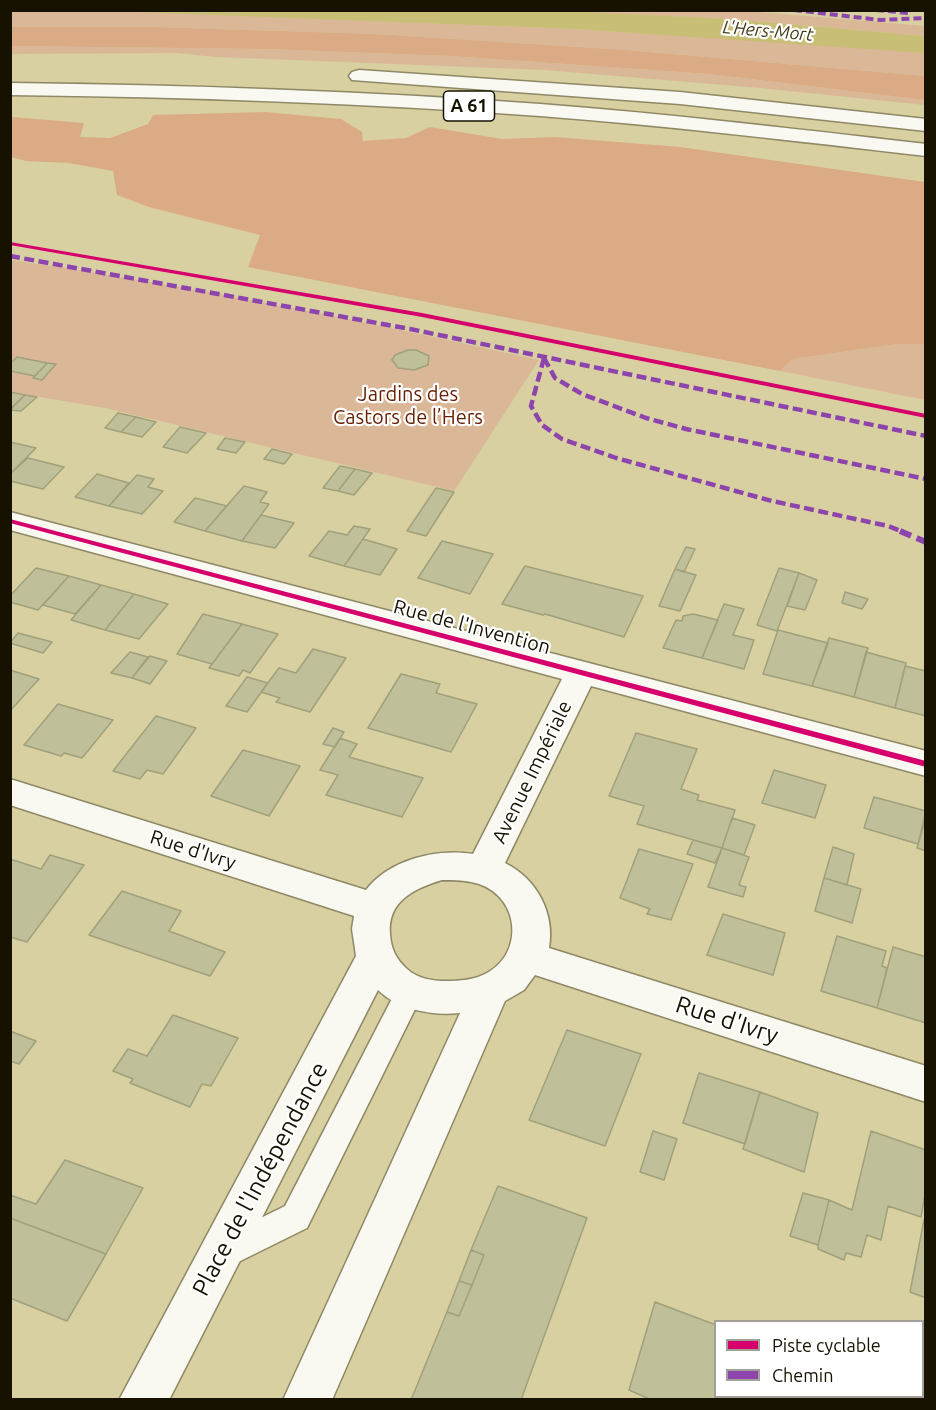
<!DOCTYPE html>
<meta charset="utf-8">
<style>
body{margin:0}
#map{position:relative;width:936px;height:1410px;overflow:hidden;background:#d8d0a1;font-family:Ubuntu,sans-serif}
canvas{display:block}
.frame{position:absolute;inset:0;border:12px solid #171200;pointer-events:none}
.legend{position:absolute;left:714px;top:1320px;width:210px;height:78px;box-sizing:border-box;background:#fff;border:2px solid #a2a099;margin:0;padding:8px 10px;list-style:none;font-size:18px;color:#171200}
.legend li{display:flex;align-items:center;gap:12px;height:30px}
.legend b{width:30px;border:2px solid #a2a099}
</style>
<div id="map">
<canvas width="936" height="1410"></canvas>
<div class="frame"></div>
<ul class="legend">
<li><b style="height:8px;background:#d6006c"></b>Piste cyclable</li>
<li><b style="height:8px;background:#8e44ad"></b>Chemin</li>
</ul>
</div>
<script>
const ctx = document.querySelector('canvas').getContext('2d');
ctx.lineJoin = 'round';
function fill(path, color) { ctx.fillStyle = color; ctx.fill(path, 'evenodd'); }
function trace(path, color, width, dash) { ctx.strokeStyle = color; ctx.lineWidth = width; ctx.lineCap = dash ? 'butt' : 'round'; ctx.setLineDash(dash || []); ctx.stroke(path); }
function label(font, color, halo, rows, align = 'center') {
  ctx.font = font + ' Ubuntu,sans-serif'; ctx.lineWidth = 4.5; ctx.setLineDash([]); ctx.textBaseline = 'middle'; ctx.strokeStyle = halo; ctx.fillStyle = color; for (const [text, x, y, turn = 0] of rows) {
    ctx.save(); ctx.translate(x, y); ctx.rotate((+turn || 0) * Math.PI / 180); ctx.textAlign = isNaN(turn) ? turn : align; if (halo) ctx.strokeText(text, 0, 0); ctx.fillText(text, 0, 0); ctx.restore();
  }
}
fill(new Path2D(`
 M110 10 575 29 890 49 925 53V76L626 50 376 34 153 27H11V11Z
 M547 11H748L925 26V36L730 19Z
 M11 46 266 49 450 56 709 74 925 100V105L760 88 545 70 216 57 176 53 11 54Z
 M11 260C188 285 364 321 539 360L454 491 105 408 11 392Z
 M897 344H925V400L780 371 793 359Z`), '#dab797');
fill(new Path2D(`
 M11 27H153L376 34 626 50 925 76V100L709 74 450 56 266 49 11 46Z
 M265 112 341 119 362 132 363 141 406 138 430 127 502 139 555 137 680 147 925 182V344H897L793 359 780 371 248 267 260 235 149 207 117 195 113 171 69 163 26 161 11 157 12 117 84 123 80 137 110 138 148 124 153 115Z`), '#dbab86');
fill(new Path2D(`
 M547 10 730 19 925 36V53L575 29 110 11Z`), '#c9be76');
const building = new Path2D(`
 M408 350H416L429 356 428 365 414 370 398 368 392 360 395 355Z
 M17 357 47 363 35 376 10 371V364Z
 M47 363 56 364 42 380 33 378Z
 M10 392 25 395 10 409Z
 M25 395 37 397 21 411 10 410Z
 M118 413 136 417 121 432 105 428Z
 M136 417 156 422 142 437 121 432Z
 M180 427 206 433 187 453 163 447Z
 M225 438 245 442 236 453 217 449Z
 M10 442 36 448 10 474Z
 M272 449 292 454 284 464 264 459Z
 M28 458 64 467 43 489 10 481V474Z
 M340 466 355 469 338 491 323 488Z
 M355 469 372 473 354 495 338 491Z
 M97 474 129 483 109 506 75 497Z
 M137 475 154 479 148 487 163 491 142 514 109 506Z
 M244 486 267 492 260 502 269 504 242 541 205 531Z
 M436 488 454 492 426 536 407 531Z
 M195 498 227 506 205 531 174 522Z
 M261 515 294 523 275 548 242 541Z
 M354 526 370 529 344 566 309 556 329 531 347 535Z
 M363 539 397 549 380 575 344 566Z
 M442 541 493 554 470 594 418 578Z
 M686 547 695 549 684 572 675 569Z
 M525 566 643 596 624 637 545 614 543 615 502 604Z
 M36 568 69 576 38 610 10 602V596Z
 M779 568 799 573 777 631 757 625Z
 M675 569 696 575 680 611 659 606Z
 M799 573 817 580 805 610 787 606Z
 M69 576 101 585 75 614 43 605Z
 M101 585 134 594 105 630 71 620Z
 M845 592 868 599 862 609 842 603Z
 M134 594 168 604 139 639 105 630Z
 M724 604 744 609 733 635 754 640 744 669 702 658Z
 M203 614 242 624 212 664 177 654Z
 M693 614 718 620 702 658 663 648 676 620 682 621 683 616Z
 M242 624 278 634 250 673 243 670 239 676 209 668Z
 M778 630 828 643 812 686 763 674Z
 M18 633 52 642 43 653 10 643Z
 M829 638 868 648 854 697 812 686Z
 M313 649 346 658 310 712 276 702 280 698 261 692 279 668 296 673Z
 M130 652 148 657 132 678 111 673Z
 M866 652 906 663 895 708 854 697Z
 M150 656 167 661 150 684 132 678Z
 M905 666 926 671V716L895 708Z
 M10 670 39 679 10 711Z
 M401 674 440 684 436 693 477 704 451 752 368 728Z
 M247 677 268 683 247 712 226 706Z
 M58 704 113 720 82 758 64 753 61 756 24 745Z
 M156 716 196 728 163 774 147 770 140 779 113 771Z
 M333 728 344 732 335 747 323 744Z
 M636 733 697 749 681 789 699 795 697 800 735 810 722 848 637 824 644 806 609 796Z
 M340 738 357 744 349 757 423 778 402 817 326 795 338 775 320 770Z
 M243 750 300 766 269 816 211 796Z
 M774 770 826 785 815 818 762 803Z
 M874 797 926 811 918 844 864 828Z
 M926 817V851L917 848Z
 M732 818 755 825 744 855 722 848Z
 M693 840 722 848 715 863 687 854Z
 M833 847 854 854 847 885 824 878Z
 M722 848 749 857 739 885 746 887 743 897 708 887Z
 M639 849 693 864 671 920 647 914 650 909 620 898Z
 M50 855 84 865 27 942 10 937V859L41 869Z
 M824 878 861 889 852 923 815 911Z
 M122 891 181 911 169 931 225 952 210 976 89 935Z
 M723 914 785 933 773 975 707 955Z
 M837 936 886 951 882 966 887 968 877 1008 821 991Z
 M893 947 926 957V1023L877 1008Z
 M173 1015 238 1038 211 1086 202 1084 190 1107 130 1083 133 1079 113 1071 128 1049 147 1056Z
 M567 1030 641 1054 605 1146 529 1120Z
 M10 1031 36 1041 19 1064 10 1061Z
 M699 1073 760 1092 745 1144 683 1123Z
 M760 1092 818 1113 804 1172 743 1149Z
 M653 1131 677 1139 664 1180 640 1172Z
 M871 1131 926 1150V1189L921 1217 888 1206 881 1240 867 1235 861 1257 846 1253 844 1260 818 1249V1245L829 1200 852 1210Z
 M65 1160 143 1188 106 1254 10 1218V1195L36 1204Z
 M498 1186 587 1218 521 1400H411L447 1312 459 1316 472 1285 484 1255 471 1250Z
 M803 1193 829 1200 818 1245 790 1236Z
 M10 1218 106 1254 67 1321 10 1298Z
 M924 1220 926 1221V1298L910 1292Z
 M471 1250 484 1255 472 1285 459 1281Z
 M459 1281 472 1285 459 1316 447 1312Z
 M655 1302 716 1325V1396H845L844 1400H652L629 1390Z`);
fill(building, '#bfbf9a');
trace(building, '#a0a07b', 1.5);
const lane = new Path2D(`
 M410 979 420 983 424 991 307 1228 222 1270 210 1265 206 1254 210 1243 285 1206 400 983Z`);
const street = new Path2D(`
 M10 512 926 751V776L591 686 505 863C537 879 555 913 549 948L926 1066V1102L535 975 524 990 505 1001 332 1400H283L460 1013C434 1016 398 1010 378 990L169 1400H119L356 956 352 929 354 916 10 805V779L366 890C389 860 436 848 473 854L562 679 10 530ZM442 880C454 880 467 880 479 884 520 898 524 953 487 973 475 980 459 981 446 981 433 981 418 979 407 969 396 959 391 949 390 934 387 901 415 888 442 880Z`);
const highway = new Path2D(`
 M359 70 680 92 926 119V131L680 104 352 80 349 76 352 72Z
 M10 83C187 85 364 91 540 104 669 114 797 129 926 144V156C797 141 669 126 540 116 364 103 187 97 10 95Z`);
trace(lane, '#8e8866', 3);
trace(street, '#8e8866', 3);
trace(highway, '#8e8866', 3);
fill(lane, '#f9f8f1');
fill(street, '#f9f8f1');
fill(highway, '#f9f8f1');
trace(new Path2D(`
 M794 10 880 20 926 18
 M876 10 908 13`), '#8e44ad', 4, [8, 4]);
trace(new Path2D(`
 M10 256 410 329 926 436
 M544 358 531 406 542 425 562 439 616 458 772 501 888 526 903 532
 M544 358 555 378 582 394 646 418 686 429 926 479`), '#8e44ad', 4.5, [10, 4.5]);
trace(new Path2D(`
 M900 531 926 542`), '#8e44ad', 6, [12, 6]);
fill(new Path2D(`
 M10 242 422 313 926 414V418L422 317 10 245Z
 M10 519 926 761V767L10 523Z`), '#d6006c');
label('italic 18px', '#433d19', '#fff', [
 ["L'Hers-Mort",768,31,5]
]);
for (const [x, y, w] of [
 [469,106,51]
]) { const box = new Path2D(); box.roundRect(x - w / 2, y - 15, w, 30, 4.5); ctx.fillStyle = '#fff'; ctx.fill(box); trace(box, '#171200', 1.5); }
label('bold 18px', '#171200', null, [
 ["A 61",469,106]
]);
label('20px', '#661f00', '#fff', [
 ["Jardins des",408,394],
 ["Castors de l’Hers",408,417]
]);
label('20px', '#171200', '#fff', [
 ["Rue de l'Invention",472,627,15],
 ["Avenue Impériale",532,772,-64],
 ["Rue d'Ivry",193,850,18]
]);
label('24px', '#171200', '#fff', [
 ["Rue d'Ivry",727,1020,18],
 ["Place de l'Indépendance",260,1179,-62]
]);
</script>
